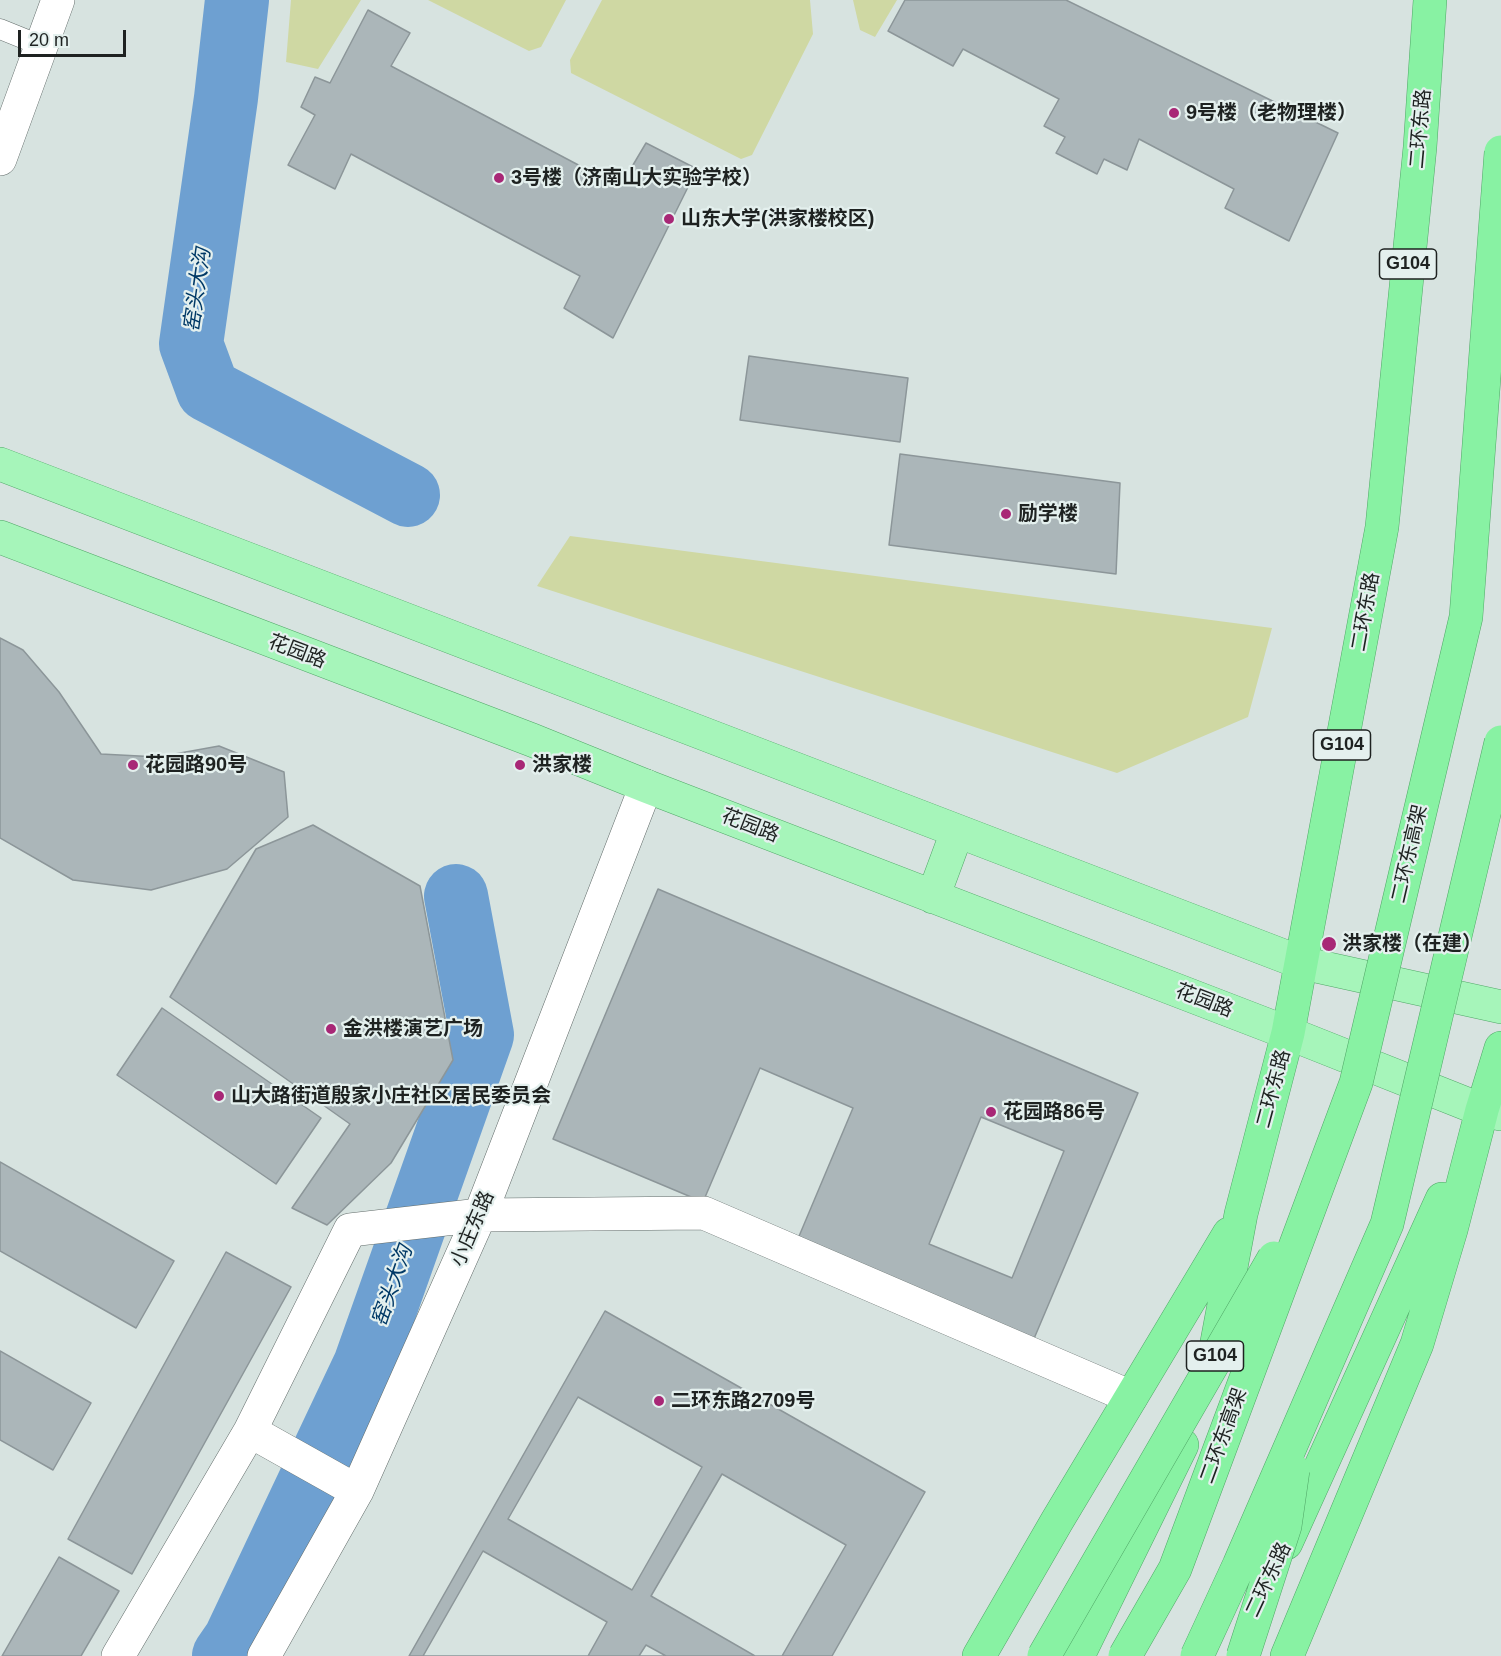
<!DOCTYPE html>
<meta charset="utf-8">
<style>
body{margin:0}
#map{position:relative;width:1501px;height:1656px;overflow:hidden;background:#d7e3e0;font-family:Helvetica,sans-serif}
canvas{display:block}
.scale{position:absolute;left:18px;top:30px;width:108px;height:27px;box-sizing:border-box;border:3px solid #1e2221;border-top:0;padding-left:8px;font-size:18px;line-height:21px;white-space:nowrap;color:#1e2221;-webkit-text-stroke:4px #e4f0ee;paint-order:stroke}
</style>
<div id="map">
<canvas width="1501" height="1656"></canvas>
<div class="scale">20 m</div>
</div>
<script>
const ctx = document.querySelector('canvas').getContext('2d');
ctx.lineJoin = 'round';
function fill(path, color) { ctx.fillStyle = color; ctx.fill(path, 'evenodd'); }
function trace(path, color, width, dash) { ctx.strokeStyle = color; ctx.lineWidth = width; ctx.lineCap = dash ? 'butt' : 'round'; ctx.setLineDash(dash || []); ctx.stroke(path); }
function label(font, color, halo, rows, align = 'center') {
  ctx.font = font + ' Helvetica,"Noto Sans SC",sans-serif'; ctx.lineWidth = 4.5; ctx.setLineDash([]); ctx.textBaseline = 'middle'; ctx.strokeStyle = halo; ctx.fillStyle = color; for (const [text, x, y, turn = 0] of rows) {
    ctx.save(); ctx.translate(x, y); ctx.rotate((+turn || 0) * Math.PI / 180); ctx.textAlign = isNaN(turn) ? turn : align; if (halo) ctx.strokeText(text, 0, 0); ctx.fillText(text, 0, 0); ctx.restore();
  }
}
fill(new Path2D(`
 M291 0H361L318 69 286 62Z
 M428 0H566L541 47 529 51Z
 M602 0H810L813 34 752 155 741 159 571 73 570 60Z
 M853 0H897L875 37 860 30Z
 M570 536 1272 628 1248 717 1117 773 537 586Z`), '#cfd8a3');
trace(new Path2D(`
 M237 0 226 98 191 344 208 390 408 495
 M224 1656 235 1640 365 1365 482 1035 456 896`), '#6ea0d1', 64);
const building = new Path2D(`
 M905 0H1066L1338 133 1289 241 1225 208 1234 189 1139 139 1127 170 1104 159 1097 174 1056 153 1065 137 1044 126 1059 99 963 49 953 66 888 31Z
 M368 10 410 33 391 66 620 187 646 143 697 169 613 338 564 308 580 276 351 154 335 189 288 165 315 115 301 107 315 77 330 83Z
 M749 356 908 378 900 442 740 420Z
 M900 454 1120 483 1116 574 889 545Z
 M0 638 23 650 59 692 101 754 158 757 219 746 284 772 288 817 227 869 151 890 73 880 0 838Z
 M313 825 420 886 453 1060 391 1163 327 1225 292 1208 350 1124 170 997 256 849Z
 M658 889 1138 1093 1033 1341 797 1241 853 1108 760 1068 703 1202 553 1139ZM981 1117 1064 1151 1012 1278 929 1244Z
 M162 1008 321 1118 276 1184 117 1075Z
 M0 1162 174 1261 136 1328 0 1251Z
 M226 1252 291 1287 132 1574 68 1539Z
 M605 1311 925 1492 832 1656H409Z
 M0 1351 91 1403 53 1470 0 1440Z
 M578 1397 702 1467 632 1590 508 1519Z
 M722 1474 846 1545 782 1656H755L651 1596Z
 M483 1551 607 1622 588 1656H423Z
 M59 1557 119 1591 81 1656H2Z
 M646 1645 666 1656H639Z`);
fill(building, '#abb6b9');
trace(building, '#8c9699', 1.5);
const service = new Path2D(`
 M0 29 42 46`);
const minor = new Path2D(`
 M0 159 58 0
 M250 1431 357 1491
 M118 1656 250 1431 350 1230 480 1215 704 1213 1131 1397
 M264 1656 357 1491 480 1215 646 786`);
const primary = new Path2D(`
 M0 464 1302 963 1501 1007
 M0 537 532 740 646 786 1288 1033 1482 1110 1501 1114
 M933 897 957 832`);
const trunk = new Path2D(`
 M1214 1358 1241 1214 1288 1033 1382 527 1420 147 1430 0
 M1286 1543 1442 1199
 M979 1656 1057 1521 1229 1234
 M1078 1656 1182 1445
 M1287 1656 1417 1344 1451 1230 1482 1110 1501 1048`);
trace(service, '#636d6b', 21);
trace(minor, '#636d6b', 34);
trace(primary, '#50a767', 34);
trace(trunk, '#50a767', 34);
trace(service, '#fff', 20);
trace(minor, '#fff', 33);
trace(primary, '#a6f5ba', 33);
trace(trunk, '#88f2a3', 33);
const trunkBridge = new Path2D(`
 M1044 1656 1274 1258
 M1125 1656 1175 1569 1356 1083 1466 617 1501 152
 M1197 1656 1239 1565 1387 1224 1501 742
 M1243 1656 1285 1526 1293 1470`);
trace(trunkBridge, '#50a767', 34, []);
trace(trunkBridge, '#88f2a3', 33);
for (const [x, y, r, color] of [
 [1174,113,6,"#a82776"],
 [499,178,6,"#a82776"],
 [669,219,6,"#a82776"],
 [1006,514,6,"#a82776"],
 [133,765,6,"#a82776"],
 [520,765,6,"#a82776"],
 [1329,944,8,"#a82776"],
 [331,1029,6,"#a82776"],
 [219,1096,6,"#a82776"],
 [991,1112,6,"#a82776"],
 [659,1401,6,"#a82776"]
]) { const dot = new Path2D(); dot.arc(x, y, r, 0, 2 * Math.PI); ctx.fillStyle = color; ctx.fill(dot); trace(dot, '#e4f0ee', 2); }
for (const [x, y, w] of [
 [1408,264,57],
 [1342,745,57],
 [1215,1356,57]
]) { const box = new Path2D(); box.roundRect(x - w / 2, y - 15, w, 30, 4.5); ctx.fillStyle = '#e4f0ee'; ctx.fill(box); trace(box, '#1e2221', 1.5); }
label('bold 18px', '#1e2221', null, [
 ["G104",1408,264],
 ["G104",1342,745],
 ["G104",1215,1356]
]);
label('bold 20px', '#1e2221', '#e4f0ee', [
 ["9号楼（老物理楼）",1186,113],
 ["3号楼（济南山大实验学校）",511,178],
 ["山东大学(洪家楼校区)",681,219],
 ["励学楼",1018,514],
 ["花园路90号",145,765],
 ["洪家楼",532,765],
 ["洪家楼（在建）",1342,944],
 ["金洪楼演艺广场",343,1029],
 ["山大路街道殷家小庄社区居民委员会",231,1096],
 ["花园路86号",1003,1112],
 ["二环东路2709号",671,1401]
], 'left');
label('20px', '#1e2221', '#e4f0ee', [
 ["二环东路",1421,129,-85],
 ["二环东路",1366,612,-80],
 ["花园路",297,652,21],
 ["花园路",750,826,21],
 ["二环东高架",1410,854,-77],
 ["花园路",1204,1001,21],
 ["二环东路",1274,1089,-75],
 ["小庄东路",473,1229,-67],
 ["二环东高架",1224,1436,-70],
 ["二环东路",1269,1580,-65]
]);
label('italic 21px', '#003966', '#e4f0ee', [
 ["窑头大沟",198,290,-82],
 ["窑头大沟",393,1286,-71]
]);
</script>
